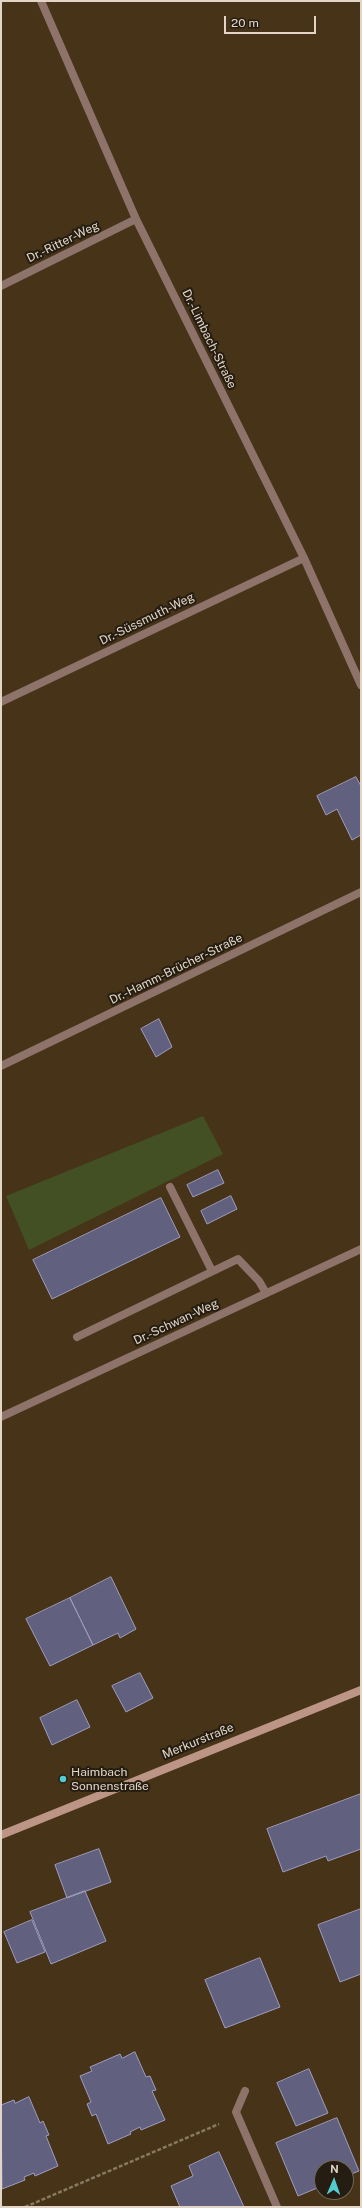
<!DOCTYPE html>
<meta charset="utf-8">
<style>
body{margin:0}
#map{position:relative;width:362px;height:2208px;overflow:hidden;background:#463318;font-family:"Public Sans",sans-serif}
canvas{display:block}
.frame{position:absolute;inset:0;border:2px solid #e2d5c6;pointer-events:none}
.north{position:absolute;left:314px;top:2160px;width:40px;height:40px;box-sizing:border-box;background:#251d11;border:1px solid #716759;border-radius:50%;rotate:2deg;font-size:11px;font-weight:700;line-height:16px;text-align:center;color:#e2d5c6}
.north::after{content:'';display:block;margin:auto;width:14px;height:18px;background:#52ccd0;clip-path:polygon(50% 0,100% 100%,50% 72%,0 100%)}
.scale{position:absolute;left:224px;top:16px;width:92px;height:18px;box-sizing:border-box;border:2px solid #e2d5c6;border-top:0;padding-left:5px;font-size:12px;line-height:14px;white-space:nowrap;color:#e2d5c6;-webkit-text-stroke:3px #251d11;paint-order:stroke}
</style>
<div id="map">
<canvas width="362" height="2208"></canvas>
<div class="frame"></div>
<div class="north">N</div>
<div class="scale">20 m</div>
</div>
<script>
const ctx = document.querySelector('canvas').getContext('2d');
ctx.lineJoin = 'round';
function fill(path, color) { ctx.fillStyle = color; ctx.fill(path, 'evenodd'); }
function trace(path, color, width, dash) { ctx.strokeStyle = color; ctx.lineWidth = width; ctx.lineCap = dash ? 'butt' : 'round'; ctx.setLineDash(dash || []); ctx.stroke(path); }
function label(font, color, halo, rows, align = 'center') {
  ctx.font = font + ' "Public Sans",sans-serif'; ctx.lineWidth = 4; ctx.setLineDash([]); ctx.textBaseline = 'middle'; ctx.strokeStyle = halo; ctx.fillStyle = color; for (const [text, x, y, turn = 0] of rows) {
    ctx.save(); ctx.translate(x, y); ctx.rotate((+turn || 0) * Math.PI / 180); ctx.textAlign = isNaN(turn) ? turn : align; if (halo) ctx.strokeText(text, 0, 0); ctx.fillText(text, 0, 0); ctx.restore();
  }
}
fill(new Path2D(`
 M203 1116 223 1154 29 1250 6 1196Z`), '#425023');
const building = new Path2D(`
 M356 777 361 786V835L352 840 337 809 326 815 317 796Z
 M159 1019 172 1047 156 1057 141 1029Z
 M218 1170 224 1183 193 1197 187 1185Z
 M231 1196 237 1209 207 1224 201 1211Z
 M161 1198 180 1237 52 1299 33 1260Z
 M111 1577 136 1629 120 1638 118 1633 93 1645 70 1598Z
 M70 1598 93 1645 50 1666 26 1619Z
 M140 1673 153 1698 126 1712 112 1686Z
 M77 1700 90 1727 52 1745 40 1718Z
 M361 1794V1849L328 1861 326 1856 283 1872 267 1829Z
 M99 1849 111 1882 67 1898 55 1865Z
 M85 1891 106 1941 51 1964 30 1912Z
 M361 1909V1974L340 1982 318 1925Z
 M32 1920 45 1952 17 1963 4 1932Z
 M260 1958 280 2007 225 2028 205 1980Z
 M135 2052 146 2077 150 2076 156 2090 152 2091 165 2120 141 2130 140 2127 130 2132 131 2134 108 2144 96 2114 92 2116 87 2104 91 2102 80 2076 92 2071 90 2067 120 2054 122 2058Z
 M309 2069 328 2113 296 2126 277 2083Z
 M29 2097 40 2123 43 2121 49 2135 46 2136 58 2166 35 2176 34 2173 24 2177 25 2180 2 2189 1 2105 14 2100 15 2103Z
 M337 2118 359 2171 346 2176V2168H322V2186L298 2196 276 2143Z
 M219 2152 244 2207H180L171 2186 193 2176 189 2166Z`);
fill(building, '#61607f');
trace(building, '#9e9dc0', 1);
trace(new Path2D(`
 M25 2207 219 2124`), '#897862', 2.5, [4, 2]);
trace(new Path2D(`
 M170 1187 212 1271
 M77 1337 238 1259 259 1281 266 1293`), '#8d736a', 8);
trace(new Path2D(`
 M41 1 136 219 304 558 361 685
 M1 286 136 219
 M1 702 304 558
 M1 1066 361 892
 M1 1417 361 1249
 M245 2091 236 2112 277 2207`), '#8d736a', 8);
trace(new Path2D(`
 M1 1835 361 1690`), '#bd9586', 8);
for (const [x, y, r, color] of [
 [63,1779,4,"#52ccd0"]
]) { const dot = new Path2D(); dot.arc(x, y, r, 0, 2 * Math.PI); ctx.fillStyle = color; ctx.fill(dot); trace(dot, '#251d11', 1.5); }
label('12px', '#e2d5c6', '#251d11', [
 ["Dr.-Ritter-Weg",63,242,-26],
 ["Dr.-Limbach-Straße",209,339,64],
 ["Dr.-Süssmuth-Weg",147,619,-26],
 ["Dr.-Hamm-Brücher-Straße",176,969,-26],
 ["Dr.-Schwan-Weg",176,1322,-25],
 ["Merkurstraße",198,1741,-22]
]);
label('12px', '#e2d5c6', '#251d11', [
 ["Haimbach",71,1772],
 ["Sonnenstraße",71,1786]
], 'left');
</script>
